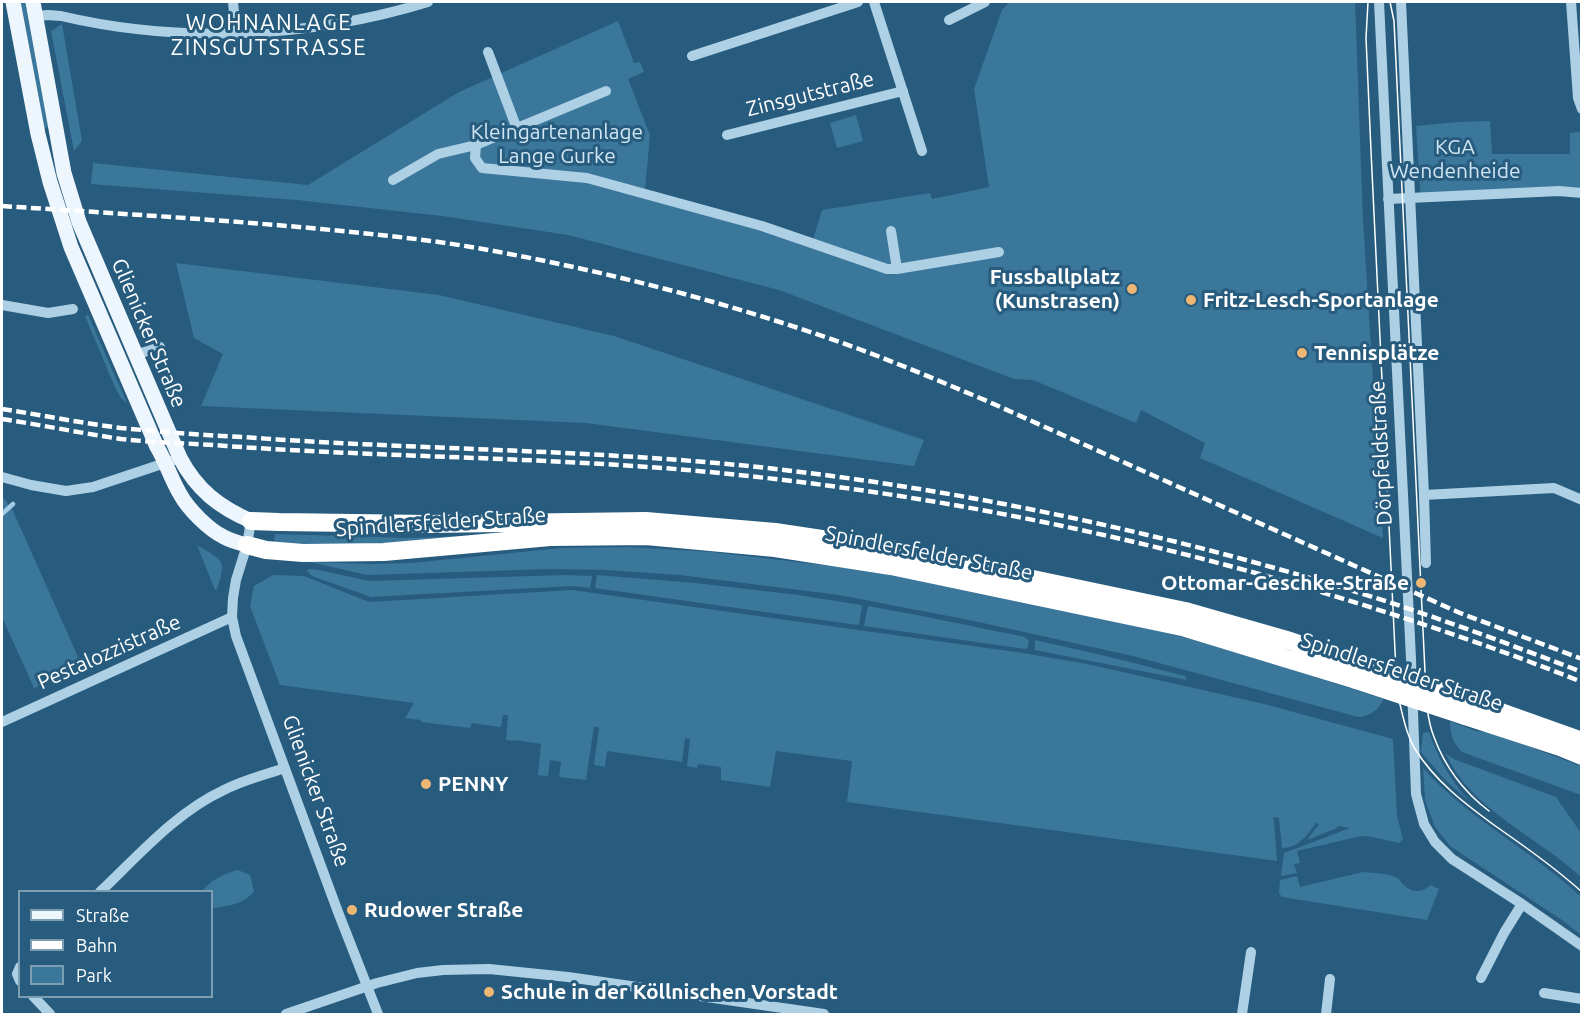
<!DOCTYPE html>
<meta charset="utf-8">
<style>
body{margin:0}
#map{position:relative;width:1583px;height:1016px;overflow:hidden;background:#275c7e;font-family:Ubuntu,sans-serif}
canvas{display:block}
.frame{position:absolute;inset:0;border:3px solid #fff;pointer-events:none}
.legend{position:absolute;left:18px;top:890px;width:195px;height:108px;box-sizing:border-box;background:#275c7e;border:2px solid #7d9db2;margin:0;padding:8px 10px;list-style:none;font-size:18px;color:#fff}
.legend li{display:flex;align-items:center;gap:12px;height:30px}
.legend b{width:30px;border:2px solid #7d9db2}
</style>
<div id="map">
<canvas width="1583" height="1016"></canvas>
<div class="frame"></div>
<ul class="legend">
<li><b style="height:8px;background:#eef6fd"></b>Straße</li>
<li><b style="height:8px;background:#fff"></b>Bahn</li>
<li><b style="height:16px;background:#3b769b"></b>Park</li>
</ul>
</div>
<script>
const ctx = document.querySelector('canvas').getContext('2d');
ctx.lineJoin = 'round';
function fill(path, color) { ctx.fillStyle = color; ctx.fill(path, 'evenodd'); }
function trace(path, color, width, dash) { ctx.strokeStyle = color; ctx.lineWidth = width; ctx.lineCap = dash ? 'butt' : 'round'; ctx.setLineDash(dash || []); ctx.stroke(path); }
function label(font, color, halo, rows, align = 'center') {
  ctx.font = font + ' Ubuntu,sans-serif'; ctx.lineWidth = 6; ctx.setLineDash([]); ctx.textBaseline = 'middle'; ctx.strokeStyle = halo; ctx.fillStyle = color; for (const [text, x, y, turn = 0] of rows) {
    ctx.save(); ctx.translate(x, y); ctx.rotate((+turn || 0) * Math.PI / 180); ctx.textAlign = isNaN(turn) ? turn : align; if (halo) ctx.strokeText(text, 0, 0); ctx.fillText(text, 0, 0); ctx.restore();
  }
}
fill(new Path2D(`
 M20 2H27L49 127 44 128Z
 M1009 2H1355L1363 220 1383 538 1200 458 1205 443 1141 410 1136 423 1033 380 1014 379 779 290 568 235 442 216 297 200 91 184 93 163 308 185 459 92 618 21 634 63 640 62 644 72 628 79 650 135 645 190 813 240 822 210 930 193 932 199 989 187 974 89 1002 10Z
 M62 24 82 141 74 151 51 31Z
 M856 115 863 141 837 148 830 123Z
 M1490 121 1492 154H1570V133L1581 132V196L1564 194 1421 202 1416 126 1458 122Z
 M176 263 439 295 614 336 924 440 914 466 586 423 201 406 223 354 194 338Z
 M88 315 127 403 121 398 114 385 85 316Z
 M2 496 13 511 82 666 34 688 2 617Z
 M275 534 408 538 466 536 412 543 333 546 274 543Z
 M197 545C223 561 227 559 217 589L215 590Z
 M630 547 712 552 865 570 911 578 1168 633 1235 651 1384 699C1378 710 1371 716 1358 717L1137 657 974 621 839 595 680 575 606 570 549 569 367 575 310 562 371 564 411 563 561 548Z
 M308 569 319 570 369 581 566 575 592 576 590 588 572 586 371 597 312 576 307 571Z
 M273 575 304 576 369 602 572 590 1023 653 1087 664 1198 689 1264 704 1393 739 1397 816 1403 839 1399 843 1372 837 1361 836 1297 851 1300 863 1294 864 1297 873 1281 876 1284 853 1350 828 1338 826 1337 828 1307 840 1319 824 1316 823C1307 835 1299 848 1282 848L1279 818 1273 817 1274 821 1277 861 847 802 852 761 776 751 770 787 721 780V767L698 764 697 768 687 766 690 739 685 738 682 762 607 751 605 767 594 765 599 728 594 726 586 780 559 777 561 762 550 760 548 776 538 775 541 744 516 740 515 741 506 740 508 715H503L501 727 472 723 470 728 421 722V720L405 718 414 703 280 685 250 606 254 586Z
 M597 575 695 583 798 595 861 605 862 607 859 624 857 625 595 588Z
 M868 606 917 615 1025 637 1029 641 1028 647 1025 649 864 626Z
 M1035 640 1106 656 1185 676 1187 680 1035 650Z
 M1450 721 1476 731 1490 732 1581 766V795L1462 752C1453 743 1450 734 1450 721Z
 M1429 732C1438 759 1450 779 1469 801L1445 780 1421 752 1423 733Z
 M1446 754 1456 760 1556 797 1581 833V877C1538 837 1471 810 1446 754Z
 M1423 768C1468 819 1532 850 1581 897V935L1562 920 1450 846 1435 827 1425 800Z
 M238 870 250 875 254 891C244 905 227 906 212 908V892L203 891C210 880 226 873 238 870Z
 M1363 872C1373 873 1388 873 1397 878 1401 880 1401 883 1404 885 1413 894 1422 892 1431 885L1439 889 1427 920 1282 897 1279 893 1280 880 1297 876 1300 887Z`), '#3b769b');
trace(new Path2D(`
 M2 514 13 504`), '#a2cce5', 4.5);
trace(new Path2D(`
 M233 2 236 33
 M874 2 922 151
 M1379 2 1411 659 1416 794 1424 824 1435 842 1452 859 1522 904 1582 946
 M1401 2 1424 495 1426 563
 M1571 2 1578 98 1582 109
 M36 16 48 15 61 16C180 44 311 38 428 2
 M949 20 985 2
 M488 52 517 129
 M692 56 858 2
 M727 135 903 91
 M476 145 475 158 482 168 587 178 762 226 887 269H897L999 252
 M393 180 438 154 476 145 606 91
 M1388 199 1559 191 1582 193
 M891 231 897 269
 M2 305 48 313 73 309
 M135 355 160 347
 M2 477 31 485 66 491 93 487 180 458
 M1424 495 1554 488 1582 500
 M251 521 247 545 236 580 233 598 232 617 236 636 338 912 378 1014
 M2 722 232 617
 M100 892C138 856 176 812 224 790 243 780 264 775 285 768
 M20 967 17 974 20 981
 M1481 978 1504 933 1522 904
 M1544 993 1582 999
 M33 996 50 1014
 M286 1014 377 983 417 973 443 970 489 969 568 977 824 1014
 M1242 1014 1251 952
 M1326 1014 1330 979`), '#add0e5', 10);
trace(new Path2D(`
 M13 2 38 134 50 182 71 247 157 447C166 462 171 479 180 494 188 509 209 530 224 537 231 541 239 543 247 545
 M33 2 64 173 79 222 180 458C197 490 219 507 251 521`), '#eef6fd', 15);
trace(new Path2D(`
 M251 521 279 522 428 524 646 521 775 532 895 550 1185 611 1290 641 1356 663
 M247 545 266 550 303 553 384 552 550 537 646 536 775 548 891 566 1182 627 1356 680
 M1467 700 1582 741
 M1465 716 1560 747 1582 756`), '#fff', 18);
trace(new Path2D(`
 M1368 2 1366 38 1371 151 1397 692C1402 711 1405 732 1415 749 1435 781 1464 803 1494 825 1524 846 1554 867 1582 892
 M1390 2 1394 21 1425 672C1426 693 1426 717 1434 737 1445 767 1464 792 1489 811`), '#fff', 1.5);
trace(new Path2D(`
 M2 206C108 213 214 219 321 229 373 234 425 239 477 248 607 271 735 304 859 349 902 365 944 383 987 401L1460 613 1582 659
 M2 409C41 415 81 423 121 428 162 432 202 435 242 437 417 450 593 449 767 468 973 491 1178 536 1376 598 1445 620 1514 646 1582 672
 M2 419C41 425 81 433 121 439 156 443 191 443 226 446 380 457 534 457 687 470 892 488 1093 526 1291 583 1389 612 1487 644 1582 682`), '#fff', 4.5, [10, 4.5]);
trace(new Path2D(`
 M1356 663 1467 700
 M1356 680 1465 716`), '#fff', 18);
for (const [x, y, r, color] of [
 [1132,289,6,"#edb673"],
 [1191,300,6,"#edb673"],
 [1302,353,6,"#edb673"],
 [1421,583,6,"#edb673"],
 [426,784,6,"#edb673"],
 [352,910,6,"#edb673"],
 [489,992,6,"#edb673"]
]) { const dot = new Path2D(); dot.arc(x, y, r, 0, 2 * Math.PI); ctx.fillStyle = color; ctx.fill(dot); trace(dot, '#275c7e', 2); }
label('21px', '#fff', '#275c7e', [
 ["Zinsgutstraße",810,94,-14],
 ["Glienicker Straße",149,333,67],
 ["Dörpfeldstraße",1381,453,-93],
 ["Spindlersfelder Straße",441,522,-4],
 ["Spindlersfelder Straße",929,553,11],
 ["Pestalozzistraße",109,652,-24],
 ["Spindlersfelder Straße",1402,672,18],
 ["Glienicker Straße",316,791,70]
]);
label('21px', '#d0e6f4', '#275c7e', [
 ["Kleingartenanlage",557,132],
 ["Lange Gurke",557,156],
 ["KGA",1455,147],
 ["Wendenheide",1455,171]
]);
label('bold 21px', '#fff', '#275c7e', [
 ["Fussballplatz",1120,277,"right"],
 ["(Kunstrasen)",1120,301,"right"],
 ["Fritz-Lesch-Sportanlage",1203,300],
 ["Tennisplätze",1314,353],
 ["Ottomar-Geschke-Straße",1409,583,"right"],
 ["PENNY",438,784],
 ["Rudower Straße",364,910],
 ["Schule in der Köllnischen Vorstadt",501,992]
], 'left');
ctx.letterSpacing = '1.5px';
label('22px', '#fff', '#275c7e', [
 ["WOHNANLAGE",269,23],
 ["ZINSGUTSTRASSE",269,48]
]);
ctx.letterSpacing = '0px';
</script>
